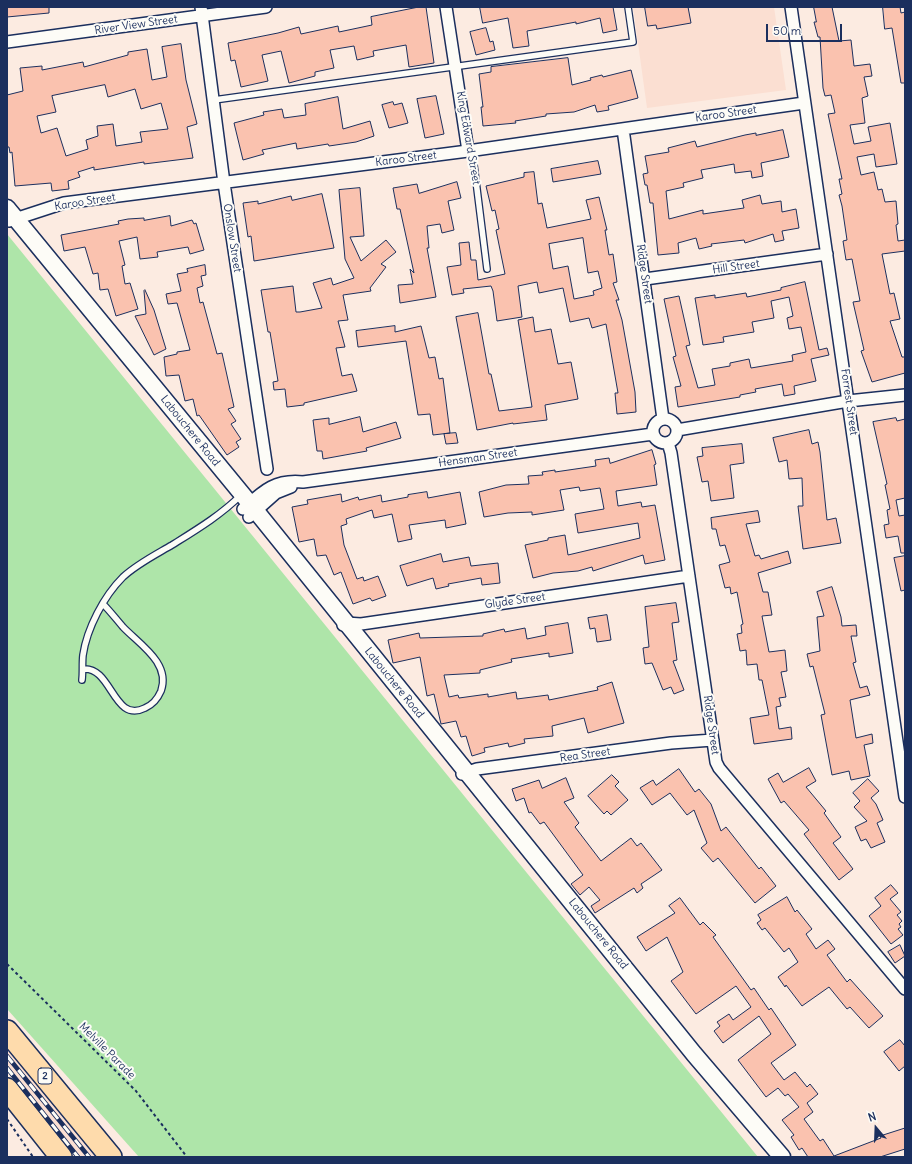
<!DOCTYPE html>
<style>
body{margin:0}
#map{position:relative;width:912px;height:1164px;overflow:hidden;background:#fcebe1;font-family:Delius,sans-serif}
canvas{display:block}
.frame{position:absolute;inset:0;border:8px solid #1b2f5e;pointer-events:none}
.north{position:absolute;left:856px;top:1108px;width:40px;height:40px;-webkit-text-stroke:3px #fdfcf7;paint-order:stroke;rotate:341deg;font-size:11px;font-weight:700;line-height:16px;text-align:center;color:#1b2f5e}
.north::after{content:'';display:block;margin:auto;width:14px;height:18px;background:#1b2f5e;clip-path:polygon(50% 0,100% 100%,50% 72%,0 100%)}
.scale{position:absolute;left:766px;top:24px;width:76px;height:18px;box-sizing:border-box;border:2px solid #1b2f5e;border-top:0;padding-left:5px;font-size:12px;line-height:14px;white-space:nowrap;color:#1b2f5e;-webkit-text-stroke:3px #fdfcf7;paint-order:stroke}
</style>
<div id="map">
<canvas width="912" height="1164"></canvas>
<div class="frame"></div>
<div class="north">N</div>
<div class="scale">50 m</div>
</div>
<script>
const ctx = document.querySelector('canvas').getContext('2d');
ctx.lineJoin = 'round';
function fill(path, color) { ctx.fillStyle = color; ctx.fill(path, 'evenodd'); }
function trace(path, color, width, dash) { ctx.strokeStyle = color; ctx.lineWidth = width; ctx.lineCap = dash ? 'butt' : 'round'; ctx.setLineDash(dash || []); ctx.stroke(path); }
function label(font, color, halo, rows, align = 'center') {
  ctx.font = font + ' Delius,sans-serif'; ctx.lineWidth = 4; ctx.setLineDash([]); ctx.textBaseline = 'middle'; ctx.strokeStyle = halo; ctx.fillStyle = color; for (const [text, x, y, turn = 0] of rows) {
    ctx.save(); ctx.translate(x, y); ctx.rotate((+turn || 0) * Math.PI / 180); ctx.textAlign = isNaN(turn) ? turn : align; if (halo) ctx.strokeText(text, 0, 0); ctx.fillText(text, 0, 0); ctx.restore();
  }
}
fill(new Path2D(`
 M633 7H774L786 90 647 108Z
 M7 1046 98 1157H76L7 1072Z`), '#fbdfd2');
fill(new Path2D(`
 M7 234 758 1157H139L7 1009Z`), '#aee5a9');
const building = new Path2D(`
 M7 7H49V13L7 17Z
 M419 7H426L434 63 409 67 406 45 373 51 374 56 357 60 354 46 330 50 334 68 315 72V76L289 83 281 51 262 55 268 81 241 87 235 60 231 61 228 43 278 33 299 27 301 34 338 26 339 32 372 25 371 17Z
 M480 7H613L617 30 603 33 600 18 576 24V22L527 31 529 46 513 48 508 18 483 23Z
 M645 7H688L691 23 657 29 656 25 648 26Z
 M814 7H832L839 41 851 40 854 66 870 64 872 76 864 77 868 96 862 98 865 123 850 125 854 144 871 141 868 127 890 123 897 164 876 167 874 154 857 157 861 175 874 172 878 190 882 189 885 202 896 201 898 224 896 225 898 241 905 240V251L882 254 890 294 894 293 900 319 890 321 902 357H905V373L872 382 861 351 864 350 853 302 860 301 852 259 846 260 843 241 847 240 842 206 839 195 842 194 839 179H842L828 114 835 113 831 95 825 96 823 88 820 37H818L814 22H816Z
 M883 7H900L901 13 905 12V83H901L892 28 885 29Z
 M486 28 490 42 493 41 495 50 476 55 470 32Z
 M181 44 186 80 197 124 187 127 193 158 144 164V162L94 170V167L78 172 80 177 68 181 69 189 52 191 51 183 15 186 12 152 10 153 9 147H7V95L23 91 20 68 42 66V70L83 62 84 67 128 55V52L147 49 152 80 167 77 162 47ZM105 85 108 97 135 89 141 109 161 103 168 129 140 132 142 142 116 146 113 124 97 126 98 136 86 140 88 149 66 156 57 128 41 133 37 116 56 112 52 96Z
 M568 58 572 85 591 80 590 78 602 75 603 77 631 70 638 98 608 106 609 110 597 112 595 105 574 112 546 114V116L515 121 516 123 483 126 481 107H483L479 74 491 72V67Z
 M436 96 444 134 425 138 417 99Z
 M338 97 343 129 370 121 374 136 356 142 329 146 328 144 297 149 296 143 262 150 264 154 243 160 234 123 264 115 263 112 282 109 284 118 306 115 305 104Z
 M393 102 394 105 402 103 408 123 389 128 382 105Z
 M783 130 789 157 761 163 763 176 752 178 751 171 735 173 734 164 701 170 703 178 683 183 684 187 666 191 669 219 703 210V214L744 208 742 200 760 195 762 204 781 201 782 212 796 209 799 228 782 231 784 240 775 242 773 234 745 243 744 240 711 244 712 246 699 249 696 238 678 243 679 253 658 255 653 203H650L647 185H645L643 174 648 173 645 156 669 152 668 148 695 141 697 147 745 135 756 133V135Z
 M598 161 601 174 553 182 551 169Z
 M534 172 538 204 542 203 547 228 591 219 586 200 599 197 607 230H605L609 255 613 254 617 282 613 283 619 300H616L622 320 635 392 636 412 617 414 615 393H618L606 324 592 328 589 318 570 322 563 288 539 293 537 282 518 286 522 317 497 321 493 291 491 286 463 289 464 293 452 295 447 267 461 265 459 243 469 242 471 260H476L478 280 505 274 496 230 499 229 495 210 492 211 486 186 524 177V173ZM583 238 588 273 598 271 602 288 593 291 594 295 574 299 568 266 553 269 549 244Z
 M457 182 461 198 448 201 454 230 442 233 440 224 427 226 429 248H427L436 297 400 303 398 285 413 284 410 269 414 273 400 209H397L393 188 417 184 419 193Z
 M360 188 364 236 350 237 361 261 386 240 396 252 381 264 386 267 370 288 371 291 343 295 348 320 338 321 345 347 336 348 342 376 352 374 357 391 304 403V405L287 407 285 389 274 390 273 382 278 381 270 332H268L261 290 293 286 296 312H300L322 308 313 283 331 278 333 285 354 278 345 259 339 190Z
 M322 194 334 248 254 261 251 236 248 237 243 203 258 201V204L291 196 292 200Z
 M170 216 171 226 192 220 194 224 196 223 204 250 190 254 188 247 157 252 158 257 140 259 137 237 119 241 125 265 122 266 125 284 130 283 138 309 116 316 108 289 100 290 98 273 93 274 85 247 64 251 61 235 119 224 118 221 128 219 144 218V220Z
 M205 265 206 275 201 276 203 286 197 288 200 303 203 302 217 354 222 353 234 407 228 409 236 421 231 424 241 439 236 442 239 447 227 455 199 415 197 416 193 399 185 401 179 375 166 376 164 357 177 354V352L190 350 177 303 168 304 166 294 181 291 177 274 188 272 187 269Z
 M805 282 819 350 827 348 829 355 811 359 816 381 794 386 795 394 784 396 782 384 755 389 756 392 740 395V397L678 407 675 387 681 386 673 357 676 356 664 299 679 296 690 345 686 346 698 388 715 385 712 369 730 366V363L749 359 751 368 793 361 792 355 806 352 801 327 789 329 787 318 793 316 789 297 771 301 774 318 752 322 754 332 723 337 724 342 703 345 695 298 715 295V298L746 293 747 297 781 290V288Z
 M145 290 154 310 166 349 154 355 135 316 146 314 144 291Z
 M478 313 489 374H491L499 411 532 407 518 320 533 317 535 332 551 329 558 364 571 362 578 399 545 405 547 420 513 424V423L477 430 456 317Z
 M395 326V332L421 326 429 358 435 357 439 379 443 378 450 433 433 435 430 414 418 415 406 341 358 347 356 331Z
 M360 417 363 432 396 422 401 438 366 448 367 451 323 459 322 451H317L313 420 329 418V424Z
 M896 418 897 421 905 419V498L896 500 899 516 905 515V553H901L898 536 886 538 884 525 889 524 887 510 890 509 885 485 887 484 873 422Z
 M809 430 812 444 818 442 820 452 827 520 836 518 841 543 803 549 798 506H803L802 478 789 479 787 460 779 462 773 438Z
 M456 433 458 443 446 444 444 434Z
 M742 444 744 463 730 465 734 498 711 501 708 481 702 482 697 457 703 456 702 448Z
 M652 450 656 464 654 465 657 485 616 491 618 506 641 502 642 507 655 505 665 560 645 564 643 555 593 571 592 567 578 571 553 573 533 578 525 545 548 540V538L565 535 568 555 640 538 638 523 578 533 575 514 604 509 600 488 580 491 579 487 560 490 564 510 532 515V512L508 513 484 517 479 492 506 485 529 484 528 476 543 475 542 472 555 470V472L596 466 595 460 609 458 610 463Z
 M427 492 428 498 460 492 466 524 446 528 445 520 409 525 412 539 398 542 392 514 374 518 372 510 346 519 347 524 341 526 344 545 357 579 363 577 364 581 378 576 386 596 372 601 370 598 353 604 341 572 334 575 326 555 317 556 314 539 299 542 292 507 308 504 307 500 341 494 342 502 358 497 359 500 381 495 382 502 408 497V495Z
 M758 511 760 522 746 524 755 556 759 555 761 559 788 551 791 563 758 573 763 592H768L772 615 762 616 769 652 785 650 787 671 781 672 786 697 779 698 781 706 776 707 779 729 791 727 792 739 754 744 750 718 769 715 762 680H759L757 664 747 665 746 650 740 651 737 634 742 633 741 625 743 624 737 592 731 594 730 587 725 588 719 565 730 562 725 545 720 546 716 529H712L711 518Z
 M441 554 443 562 469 557 471 566 498 563 500 583 482 585 481 578 448 584 449 586 436 589 433 578 407 586 400 566Z
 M905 556V590L901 591 894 558Z
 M832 587 841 617 842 626 856 625 857 636H851L856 662 853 663 860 688 867 686 870 695 850 700 856 738 872 734 873 743 864 745 870 776 851 780 849 771 832 775 821 715 825 714 813 666 810 667 807 654 820 651 817 617 824 616 817 592Z
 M676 603 679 622 672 623 677 660 673 661 684 690 674 694 671 687 663 690 652 663 645 664 643 648 649 647 645 607Z
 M607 615 611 640 597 642 595 628 590 629 588 618Z
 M568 623 573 653 549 657V653L511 659 512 662 480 670V673L444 675 449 697 458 695 459 698 488 694V697L516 692 517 699 548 695 549 700 598 690 597 687 612 682 624 723 588 733 584 718 552 726 553 736 524 739 525 743 509 747 508 743 484 748 485 752 472 756 466 736 461 737 456 721 441 724 434 694 427 696 420 657 393 663 388 640 419 633 420 638 483 636V634L504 629 505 632 525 628 527 639 546 635 545 627Z
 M809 768 816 781 806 787 826 811 824 813 841 837 833 843 853 869 839 880 804 834 809 830 784 801 781 803 768 779 778 773 783 782Z
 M679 769 695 792 699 789 711 804 721 831 726 827 759 869 761 867 776 886 755 903 718 858 713 862 701 848 707 843 694 810 687 815 670 793 652 805 640 788 653 780 656 785Z
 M612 775 619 782 615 786 628 800 611 815 607 811 604 814 588 796Z
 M566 778 574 798 564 802 579 823 575 827 601 861 631 838 637 846 641 843 662 870 641 884 643 888 637 893 634 888 595 913 591 906 600 900 589 887 580 895 571 884 583 875 544 822 540 824 531 812 529 813 524 798 516 801 512 789 539 780 542 788Z
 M868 779 879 791 871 798 876 804 883 820 877 823 885 842 871 848 866 839 861 841 855 827 867 821 854 807 860 801 853 793Z
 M891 885 898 893 890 899 901 912 897 915 902 921 899 924 901 927 898 929 903 935 891 944 869 916 881 906 875 898Z
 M787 897 795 912 797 910 812 929 806 934 816 949 828 940 835 949 827 955 847 982 850 979 883 1016 869 1028 850 1007 847 1009 829 987 802 1006 786 985 785 987 778 977 798 962 789 948 784 952 765 928 762 930 757 923 761 920 758 915Z
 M680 898 700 925 703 922 716 935 713 937 736 969 751 990 754 988 769 1010 771 1008 796 1045 771 1063 784 1080 795 1072 807 1087 810 1084 818 1094 807 1103 813 1112 804 1119 820 1141 823 1139 834 1156 881 1138 880 1136 905 1128V1149L880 1157H808L802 1148 799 1150 791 1137 794 1135 782 1120 799 1107 788 1094 785 1096 778 1088 766 1097 738 1060 771 1034 759 1016 723 1043 714 1031 720 1026 717 1022 729 1014 733 1020 751 1007 736 986 696 1014 671 981 683 972 667 937 646 951 637 937 675 913 669 906Z
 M900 945 905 956 895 963 888 952Z
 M900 1040 905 1046V1066L899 1071 884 1052Z`);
fill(building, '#fac2af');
trace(building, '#1b2f5e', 1);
const service = new Path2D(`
 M214 100 633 42 628 7
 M468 151 474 165 487 269
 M83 669C112 666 113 724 145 708 152 705 158 698 161 691 171 663 139 644 123 627 116 619 110 611 103 604
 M82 680C83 672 82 663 83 655 87 628 104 596 123 577 137 564 155 555 172 545 196 530 221 515 241 495`);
const minor = new Path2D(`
 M201 7 224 183 267 469
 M446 7 468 151
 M791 7 905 797
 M7 42 266 7
 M623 129 663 419
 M9 221 64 203 468 151 804 103
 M645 279 827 254
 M653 431a12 12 0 1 1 24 0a12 12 0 1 1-24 0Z
 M677 430 848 401 905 395
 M668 443 671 453 716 762 719 768 905 989
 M243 509C263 491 275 479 303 482L653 434
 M249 517 276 493 291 487
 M343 625 346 623 361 624 689 576
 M462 774 477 769 671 743 713 740`);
const secondary = new Path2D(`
 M7 208 256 511 694 1054 782 1157`);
const motorway = new Path2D(`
 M7 1031 111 1157
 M7 1089 61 1157`);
trace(service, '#1b2f5e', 8);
trace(minor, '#1b2f5e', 14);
trace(secondary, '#1b2f5e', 19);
trace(motorway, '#1b2f5e', 24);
trace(new Path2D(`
 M7 964 136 1091 187 1157
 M7 1119 33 1157`), '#1b2f5e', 2, [3, 3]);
trace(service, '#fdfcf7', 5.5);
trace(minor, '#fdfcf7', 11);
trace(secondary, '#fdfcf7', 16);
trace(motorway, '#fedbac', 21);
const rail = new Path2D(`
 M7 1056 89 1157
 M7 1068 78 1157`);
trace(rail, '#1b2f5e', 4.5);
trace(rail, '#fdfcf7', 3, [9]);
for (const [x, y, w] of [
 [45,1076,14]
]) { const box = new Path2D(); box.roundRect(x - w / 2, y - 8, w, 16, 3); ctx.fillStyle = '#fdfcf7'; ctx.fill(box); trace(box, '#1b2f5e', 1); }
label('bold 10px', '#1b2f5e', null, [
 ["2",45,1076]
]);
label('11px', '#1b2f5e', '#fdfcf7', [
 ["River View Street",136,25,-8],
 ["Karoo Street",726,114,-8],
 ["King Edward Street",468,138,80],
 ["Karoo Street",406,159,-7],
 ["Karoo Street",85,202,-9],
 ["Onslow Street",232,238,81],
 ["Hill Street",736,267,-8],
 ["Ridge Street",644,274,82],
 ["Forrest Street",849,402,82],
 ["Labouchere Road",190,431,51],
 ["Hensman Street",478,458,-8],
 ["Glyde Street",515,601,-8],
 ["Labouchere Road",394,683,51],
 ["Ridge Street",711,725,82],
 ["Rea Street",585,755,-8],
 ["Labouchere Road",598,934,51],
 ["Melville Parade",107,1051,45]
]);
</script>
